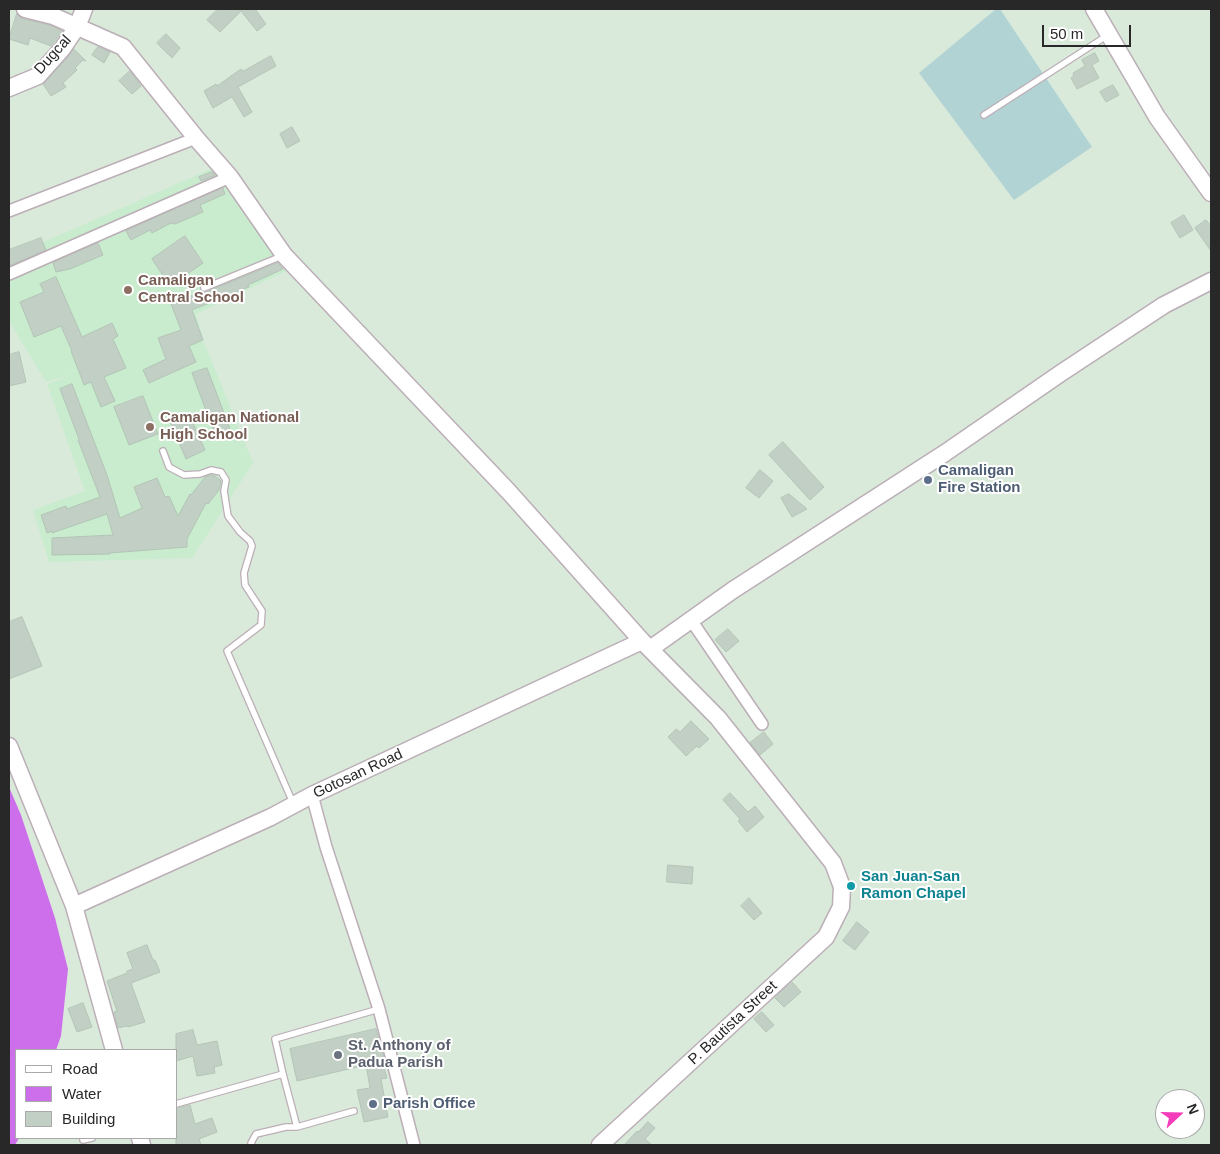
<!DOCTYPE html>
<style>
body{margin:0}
#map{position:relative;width:1220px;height:1154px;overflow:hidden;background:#d9eada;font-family:Helvetica,sans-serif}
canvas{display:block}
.frame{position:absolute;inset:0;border:10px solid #282828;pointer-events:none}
.legend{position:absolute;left:15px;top:1049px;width:162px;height:90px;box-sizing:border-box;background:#fff;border:1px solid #a9a9a9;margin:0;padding:6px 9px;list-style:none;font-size:15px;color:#282828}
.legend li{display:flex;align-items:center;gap:10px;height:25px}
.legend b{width:25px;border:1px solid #a9a9a9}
.north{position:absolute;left:1155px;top:1089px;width:50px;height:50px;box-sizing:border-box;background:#fff;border:1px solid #a9a9a9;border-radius:50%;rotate:69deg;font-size:14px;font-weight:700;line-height:20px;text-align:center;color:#282828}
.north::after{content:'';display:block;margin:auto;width:18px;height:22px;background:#f53cbb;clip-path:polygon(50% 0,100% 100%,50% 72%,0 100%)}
.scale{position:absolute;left:1042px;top:25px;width:89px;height:22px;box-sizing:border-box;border:2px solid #282828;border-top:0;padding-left:6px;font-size:15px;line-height:18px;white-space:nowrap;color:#282828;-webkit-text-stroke:4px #fff;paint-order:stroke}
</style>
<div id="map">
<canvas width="1220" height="1154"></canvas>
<div class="frame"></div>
<ul class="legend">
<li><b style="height:6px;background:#fff"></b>Road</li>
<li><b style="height:14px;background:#cd6eeb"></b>Water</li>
<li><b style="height:14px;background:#c2cfc4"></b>Building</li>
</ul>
<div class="north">N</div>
<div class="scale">50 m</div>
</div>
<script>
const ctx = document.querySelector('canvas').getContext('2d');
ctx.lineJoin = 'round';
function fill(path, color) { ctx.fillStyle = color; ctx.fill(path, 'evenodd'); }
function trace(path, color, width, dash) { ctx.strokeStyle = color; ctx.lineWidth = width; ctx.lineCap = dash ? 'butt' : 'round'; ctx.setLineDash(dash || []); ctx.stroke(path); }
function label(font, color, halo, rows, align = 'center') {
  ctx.font = font + ' Helvetica,sans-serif'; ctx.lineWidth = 4; ctx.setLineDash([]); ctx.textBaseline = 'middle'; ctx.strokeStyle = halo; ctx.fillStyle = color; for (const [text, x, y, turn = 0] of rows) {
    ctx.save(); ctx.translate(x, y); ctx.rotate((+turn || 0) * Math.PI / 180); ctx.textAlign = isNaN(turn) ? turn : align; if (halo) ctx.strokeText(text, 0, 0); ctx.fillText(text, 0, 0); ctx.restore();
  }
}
fill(new Path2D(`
 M218 166 297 266 196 314 204 341 200 343 204 342 253 463 192 558 49 562 33 510 85 491 47 384 74 374 46 382 9 321V257Z`), '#c9eccf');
fill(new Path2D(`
 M996 9H1000L1092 147 1014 200 919 73Z`), '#b1d3d3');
fill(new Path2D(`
 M9 787 21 815 55 918 68 969 61 1036 56 1050H16V1138H19L15 1145H9Z`), '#cd6eeb');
const building = new Path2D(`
 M218 9H255L266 24 257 31 241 11 220 32 207 20Z
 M17 14 23 19 50 25 62 31 51 46 30 38 28 45 9 39Z
 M166 34 180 48 172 58 157 43Z
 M98 47 110 52 104 63 92 55Z
 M74 49 86 61 83 60 75 68 77 70 63 83 66 87 51 96 43 84 69 56Z
 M1095 53 1099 61 1092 65 1099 78 1077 89 1071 78 1074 76 1073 73 1085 66 1082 60Z
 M271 56 276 66 238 87 252 112 244 117 232 97 213 108 204 91 216 84 217 86 241 69 243 71Z
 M130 71 141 86 132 94 119 81Z
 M1113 85 1119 95 1106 102 1100 92Z
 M292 127 300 141 287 148 280 134Z
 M212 172 215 175 201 181 199 177Z
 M223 188 225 194 200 205 203 212 175 224 171 223 152 233 150 230 131 240 126 231Z
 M1184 215 1193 230 1180 238 1171 223Z
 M1206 220 1211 226V251L1195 228Z
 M185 236 203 263 170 286 152 259Z
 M41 238 46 250 9 266V250Z
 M98 243 103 255 70 269 56 272 53 263Z
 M278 263 283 269 248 285 249 287 192 310 203 340 189 346 196 362 149 383 143 370 166 359 158 338 181 330 171 304 201 292H206Z
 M56 277 82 337 112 323 118 336 113 339 126 368 104 377 115 401 101 407 91 382 84 385 71 351H72L61 326 34 337 20 302 44 292 40 284Z
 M19 352 26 382 9 386V355Z
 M207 368 232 434 217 440 192 373Z
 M72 384 107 475 120 518 142 508 134 487 157 478 165 497 169 496 178 516 190 494 191 495 205 477 211 475 215 476 220 480 221 481 219 490 208 504 206 503 187 539V547L110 553V554L52 555V538L113 535 107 514 52 533V531L47 533 41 515 66 506 67 509 100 497 78 440 79 439 60 389Z
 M143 396 158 434 129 445 114 407Z
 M189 414 205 450 186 459 170 422Z
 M783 442 824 487 810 500 769 455Z
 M760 470 773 481 759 498 746 488Z
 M789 494 807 509 792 517 781 498Z
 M22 617 42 666 9 679V622Z
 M728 629 739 641 726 652 715 640Z
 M691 721 709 739 699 748 697 746 686 756 668 737 676 729 680 732Z
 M764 732 773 744 760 755 750 743Z
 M730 793 748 812 755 806 764 817 747 832 738 821 740 819 723 800Z
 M668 865 693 867 692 884 667 882Z
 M749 898 762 913 754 920 741 906Z
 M857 922 869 932 855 950 843 941Z
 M147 945 153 960H155L160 972 131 983 145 1022 128 1027 127 1026 118 1028 114 1012 117 1011 107 981 127 973V971L133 969 127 953Z
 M792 982 801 992 784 1007 775 998Z
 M83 1003 92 1027 77 1032 68 1009Z
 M762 1012 774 1025 766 1032 754 1019Z
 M376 1029 385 1061H382L387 1078 381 1079 388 1117 364 1122 357 1090 370 1088 366 1065 297 1081 290 1049Z
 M193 1030 197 1045 217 1041 222 1065 214 1067 215 1073 197 1076 193 1056 176 1061V1034Z
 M190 1105 195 1124 212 1118 217 1132 199 1139 201 1145H176V1109Z
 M648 1122 655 1128 645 1139 652 1145H624L637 1131 638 1132Z`);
fill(building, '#c2cfc4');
trace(building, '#b3c5b6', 1);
const lane = new Path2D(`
 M984 115 1108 35
 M204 288 282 256
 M163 451 169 467 184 475 200 474 211 470 221 472 226 480 224 491 228 516 240 532 250 541 252 546 244 573 245 585 262 611 261 625 227 651 293 803
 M176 1104 283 1074
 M297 1127 283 1074 275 1039 379 1009
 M83 1140 92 1138
 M252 1145 251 1143 256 1134 286 1127H297L354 1111`);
const street = new Path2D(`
 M9 211 196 138
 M9 274 230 177
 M691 620 762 724
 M312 795 326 847 379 1009 414 1145`);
const secondary = new Path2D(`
 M25 9 53 16 123 47 196 138 230 177 284 255 509 492 642 641 718 718 833 863 842 887 841 907 826 937 600 1145
 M1094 9 1157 117 1211 193
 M9 88 38 76 62 49 77 27 84 9
 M650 649 733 590 945 453 1061 373 1164 305 1211 281
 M9 746 74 906 114 1050
 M74 906 271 817 312 795 642 641
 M140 1138 142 1145`);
trace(lane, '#bcaeb7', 8);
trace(street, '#bcaeb7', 14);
trace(secondary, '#bcaeb7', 19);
trace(lane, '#fff', 5.5);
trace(street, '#fff', 11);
trace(secondary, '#fff', 16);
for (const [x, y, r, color] of [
 [128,290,5,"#8d6e63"],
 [150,427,5,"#8d6e63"],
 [928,480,5,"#5c6f8a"],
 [851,886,5,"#0f9aa8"],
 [338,1055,5,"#6b7280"],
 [373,1104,5,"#5c6f8a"]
]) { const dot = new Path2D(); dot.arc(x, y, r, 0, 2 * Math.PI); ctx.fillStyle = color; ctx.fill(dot); trace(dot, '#fff', 2); }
label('15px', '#282828', '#fff', [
 ["Dugcal",53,55,-48],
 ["Gotosan Road",358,774,-25],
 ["P. Bautista Street",733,1023,-43]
]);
label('bold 15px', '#785e54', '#fff', [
 ["Camaligan",138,281],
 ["Central School",138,298],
 ["Camaligan National",160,418],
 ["High School",160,435]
], 'left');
label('bold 15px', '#4e5e75', '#fff', [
 ["Camaligan",938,471],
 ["Fire Station",938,488],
 ["Parish Office",383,1104]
], 'left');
label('bold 15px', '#0d838f', '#fff', [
 ["San Juan-San",861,877],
 ["Ramon Chapel",861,894]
], 'left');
label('bold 15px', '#5b616d', '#fff', [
 ["St. Anthony of",348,1046],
 ["Padua Parish",348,1063]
], 'left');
</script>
